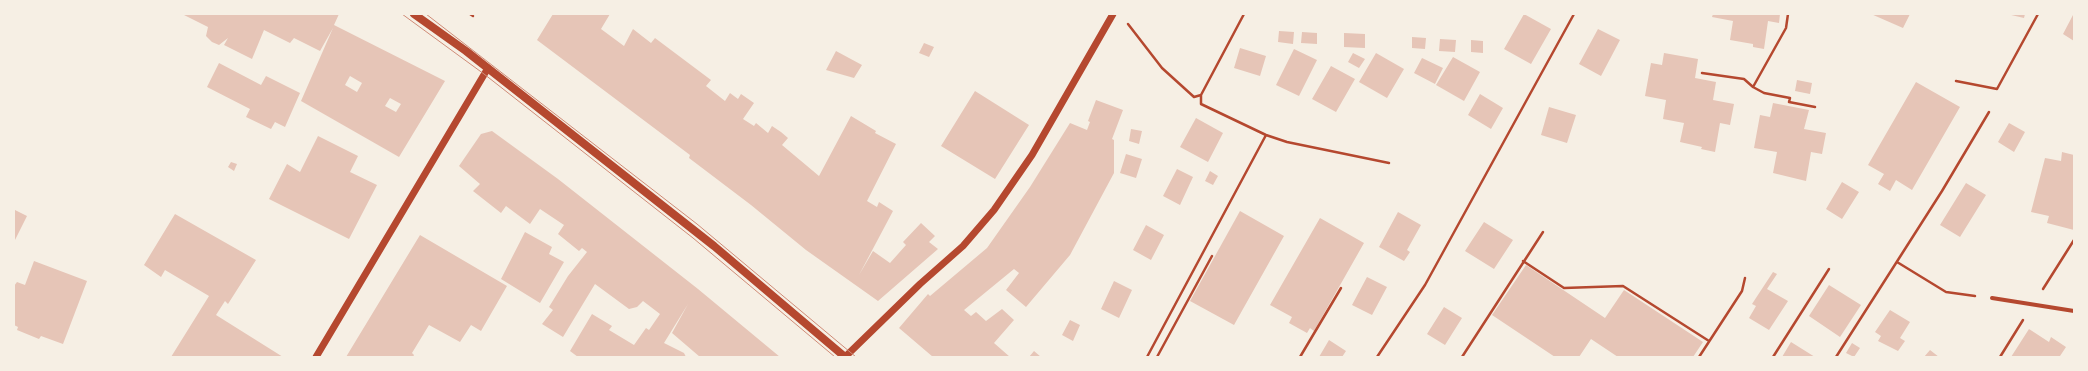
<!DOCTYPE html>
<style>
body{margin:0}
#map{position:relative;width:2088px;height:371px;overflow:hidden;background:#f6efe4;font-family:"Noto Sans",sans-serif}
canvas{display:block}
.frame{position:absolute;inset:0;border:15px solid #f6efe4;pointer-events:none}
</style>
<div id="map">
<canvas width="2088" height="371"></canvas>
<div class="frame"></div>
</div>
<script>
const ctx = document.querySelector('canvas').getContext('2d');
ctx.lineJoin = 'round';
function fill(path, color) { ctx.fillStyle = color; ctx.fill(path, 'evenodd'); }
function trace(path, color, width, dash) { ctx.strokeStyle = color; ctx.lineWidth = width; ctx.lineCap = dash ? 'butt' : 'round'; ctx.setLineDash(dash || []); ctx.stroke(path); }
fill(new Path2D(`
 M182 14H339L334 25 445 81 399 157 301 101 333 28 320 51 294 38 290 43 264 30 252 59 224 45 228 38 219 45 212 42 206 36 208 27ZM350 76 362 83 357 92 345 85ZM390 98 401 104 396 112 385 106Z
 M553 14H610L601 29 624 46 633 29 651 43 655 38 711 80 706 86 725 101 730 93 738 99 741 94 754 103 743 119 754 126 756 123 768 133 772 126 781 132 788 138 782 145 819 176 851 116 876 131 875 133 896 144 867 201 877 207 879 202 893 211 859 275 873 251 890 263 906 245 903 242 921 223 935 236 929 242 938 249 878 301 806 250 751 205 689 158 690 155 537 40Z
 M1524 14 1551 29 1531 64 1504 49Z
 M1713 14H1780L1779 23 1768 21 1764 49 1753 47V44L1730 40 1733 21 1712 17Z
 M1871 14H1910L1903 28Z
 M2007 14H2025L2024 18Z
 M2073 15H2074V41L2063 34Z
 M1598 29 1620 40 1601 76 1579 64Z
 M1279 31 1294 32 1293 44 1278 42Z
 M1302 32 1317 33V44L1301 43Z
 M1344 33 1365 34V48L1344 47Z
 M1412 37 1426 38 1425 49 1412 48Z
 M1440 39 1456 40 1455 52 1439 51Z
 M1471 40 1483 41V53L1471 52Z
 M924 43 934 47 929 57 919 53Z
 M1240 48 1266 56 1260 76 1234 68Z
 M1294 49 1317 60 1299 96 1276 85Z
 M836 51 862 65 854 78 826 70Z
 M1353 53 1365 59 1359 68 1348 62Z
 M1376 53 1404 69 1387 98 1359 82Z
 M1664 53 1698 59 1695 78 1716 82 1713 100 1734 104 1730 125 1720 123 1715 152 1701 149 1702 147 1680 142 1684 123 1663 119 1666 100 1645 96 1651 63 1662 65Z
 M1453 57 1480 72 1464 101 1436 85Z
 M1422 58 1443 68 1435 84 1414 73Z
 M219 63 261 85 266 76 300 93 285 127 275 122 271 129 246 117 250 109 207 87Z
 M1331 66 1355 79 1336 112 1312 99Z
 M1797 80 1812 83 1810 94 1795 91Z
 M1916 82 1960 107 1912 190 1896 180 1890 191 1878 184 1884 174 1868 165Z
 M975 91 1029 125 995 179 941 146Z
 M1480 94 1503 108 1491 129 1468 115Z
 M1096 100 1123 110 1112 139 1114 140V173L1070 255 1026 307 1006 290 1019 273 1014 269 964 310 971 316 976 312 986 321 1002 309 1014 320 994 343 1010 357H933L899 328 928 294 930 296 987 248 1030 187 1070 123 1087 130 1090 122 1088 121Z
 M1773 103 1809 110 1804 129 1826 133 1822 154 1811 152 1806 181 1773 173 1777 152 1754 148 1760 115 1770 117Z
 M1549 107 1576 115 1567 143 1541 135Z
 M1196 118 1223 133 1208 162 1180 147Z
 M2009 123 2025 132 2014 152 1998 142Z
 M1131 129 1142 131 1139 144 1129 141Z
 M492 131 558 179 698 289 780 357H700L672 333 688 304 664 343 684 353 686 357H578L570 351 592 314 612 326 609 330 634 345 646 328 649 330 660 314 643 301 637 307 629 309 595 284 563 337 542 324 553 310 549 307 568 276 587 252 582 248 579 251 558 234 564 225 540 209 530 224 506 206 501 213 473 191 480 184 459 166 481 134Z
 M318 136 358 156 350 172 377 185 349 239 269 199 287 164 300 172Z
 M2062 152 2074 155V230L2047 223 2049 216 2031 212 2045 158 2061 161Z
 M1126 154 1142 159 1136 178 1120 173Z
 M231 162 237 164 234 171 228 167Z
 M1177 169 1193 177 1180 205 1163 196Z
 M1210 171 1218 176 1213 185 1205 181Z
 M1842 182 1859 192 1842 219 1826 209Z
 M1966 183 1986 195 1960 237 1940 225Z
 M15 210 27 216 14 242V211Z
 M1240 211 1284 236 1234 325 1190 301Z
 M1398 212 1421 225 1407 250 1410 252 1404 261 1379 247Z
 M175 214 256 260 228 304 225 301 216 315 283 357H171L209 296 165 270 161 277 144 265Z
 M1320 218 1364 243 1314 331 1310 328 1307 333 1289 323 1292 317 1270 305Z
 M1484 222 1513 240 1494 269 1465 251Z
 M1146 225 1164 235 1151 260 1133 250Z
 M525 232 552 247 549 254 564 262 540 303 501 279Z
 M420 235 507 286 481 331 471 325 460 342 429 325 412 353 414 355 413 357H346Z
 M34 261 87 281 63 344 41 336 39 339 17 330 18 327 14 325V286L17 282 25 285Z
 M1526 265 1605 318 1624 290 1703 342 1693 357H1618L1591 339 1579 357H1555L1492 315Z
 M1773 272 1777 274 1767 289 1788 301 1769 330 1749 318 1756 306 1752 304Z
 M1367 277 1387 287 1372 315 1352 305Z
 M1114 281 1132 290 1119 318 1101 309Z
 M1829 285 1861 305 1840 337 1809 316Z
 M1444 307 1462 318 1445 345 1427 334Z
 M1890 310 1910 322 1900 338 1905 341 1898 351 1878 341 1881 336 1875 332Z
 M1070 320 1080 325 1073 341 1062 335Z
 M2029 329 2049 342 2051 337 2066 347 2060 356 2061 357H2011Z
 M1329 340 1346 351 1342 357H1319Z
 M1791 342 1815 357H1782Z
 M1852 343 1860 348 1854 357 1846 353Z
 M1930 350 1939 357H1924Z
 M1034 351 1041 357H1029Z`), '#e6c5b7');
trace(new Path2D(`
 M470 14 473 16
 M1244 14 1201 95V104L1266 135 1287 142 1389 163
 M1128 24 1162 68 1194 97 1201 95
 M1702 73 1744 79 1753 87 1786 28 1788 14
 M1956 81 1997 89 2038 14
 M1753 87 1764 93 1790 98 1789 102 1815 107
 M1523 261 1564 288 1623 286 1709 341
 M1897 262 1946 292 1975 296
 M2043 289 2074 240
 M1147 357 1266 135
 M1157 357 1212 256
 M1300 357 1341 288
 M1377 357 1425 285 1574 14
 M1462 357 1543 232
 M1699 357 1742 291 1745 278
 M1773 357 1829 269
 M1836 357 1942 191 1989 112
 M2000 357 2023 320`), '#b5482f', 2.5);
trace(new Path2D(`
 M1992 298 2074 311`), '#b5482f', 4);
trace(new Path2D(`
 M316 357 488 68
 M845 357 920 284 963 246 994 210 1032 155 1113 14`), '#b5482f', 7);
trace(new Path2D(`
 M414 14 466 51 714 246 845 357`), '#b5482f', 8);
trace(new Path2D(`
 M402 14 484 74 693 238 835 357
 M426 14 697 224 856 357`), '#cf8b77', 1);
</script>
